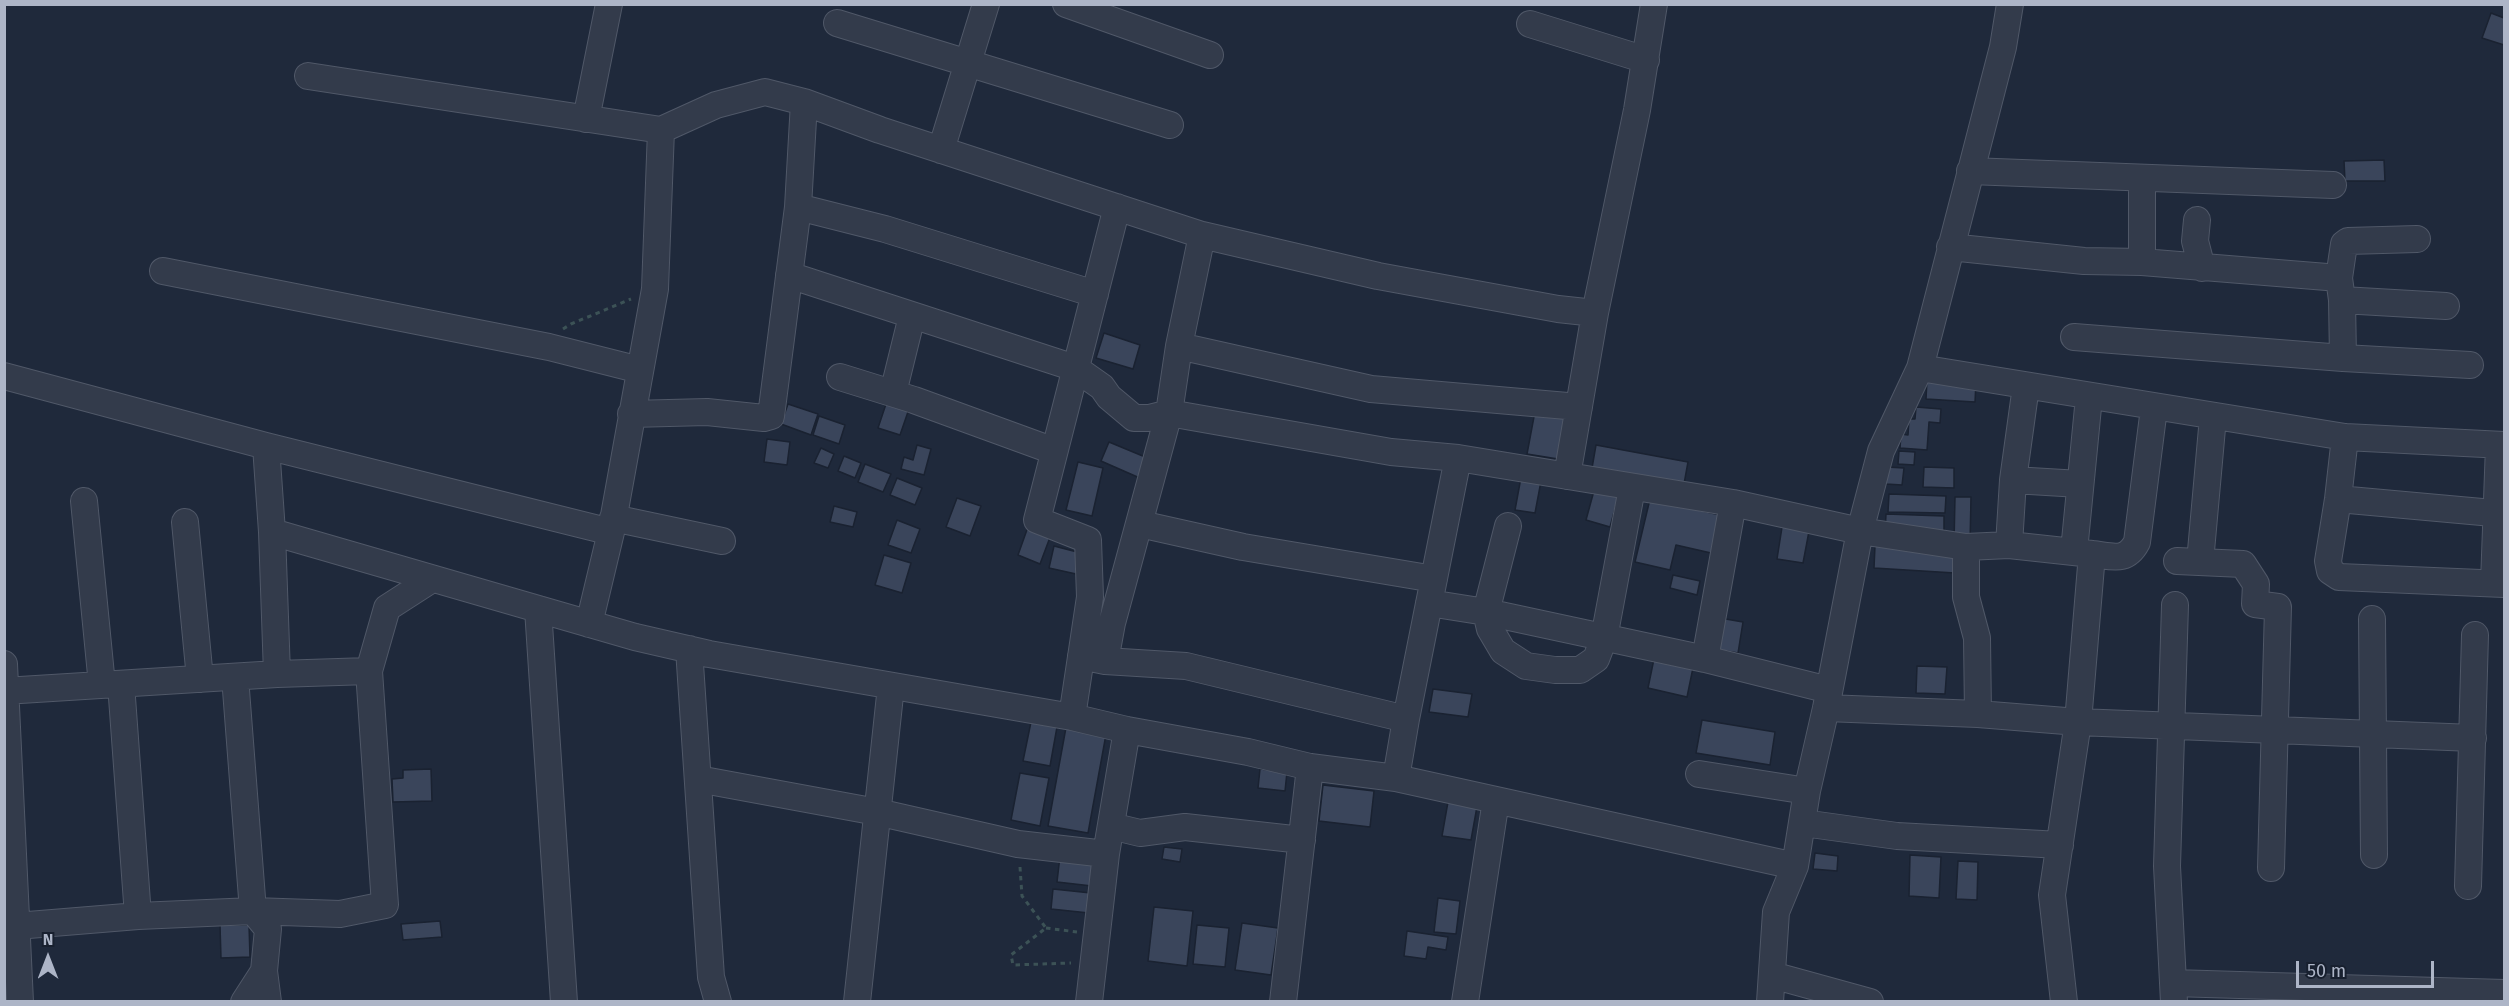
<!DOCTYPE html>
<style>
body{margin:0}
#map{position:relative;width:2509px;height:1006px;overflow:hidden;background:#1f293b;font-family:"Fira Sans",sans-serif}
canvas{display:block}
.frame{position:absolute;inset:0;border:6px solid #adb5c7;pointer-events:none}
.north{position:absolute;left:18px;top:928px;width:60px;height:60px;-webkit-text-stroke:4px #18202f;paint-order:stroke;rotate:0deg;font-size:16px;font-weight:700;line-height:24px;text-align:center;color:#adb5c7}
.north::after{content:'';display:block;margin:auto;width:21px;height:27px;background:#adb5c7;clip-path:polygon(50% 0,100% 100%,50% 72%,0 100%)}
.scale{position:absolute;left:2296px;top:961px;width:138px;height:27px;box-sizing:border-box;border:3px solid #adb5c7;border-top:0;padding-left:8px;font-size:18px;line-height:21px;white-space:nowrap;color:#adb5c7;-webkit-text-stroke:4px #18202f;paint-order:stroke}
</style>
<div id="map">
<canvas width="2509" height="1006"></canvas>
<div class="frame"></div>
<div class="north">N</div>
<div class="scale">50 m</div>
</div>
<script>
const ctx = document.querySelector('canvas').getContext('2d');
ctx.lineJoin = 'round';
function fill(path, color) { ctx.fillStyle = color; ctx.fill(path, 'evenodd'); }
function trace(path, color, width, dash) { ctx.strokeStyle = color; ctx.lineWidth = width; ctx.lineCap = dash ? 'butt' : 'round'; ctx.setLineDash(dash || []); ctx.stroke(path); }
const building = new Path2D(`
 M2491 13 2504 18V45L2482 38Z
 M2384 160 2385 181H2345L2344 161Z
 M1104 333 1140 345 1133 369 1096 358Z
 M1927 379 1976 382 1975 402 1926 399Z
 M888 398 910 406 900 435 878 428Z
 M788 404 818 414 811 435 781 424Z
 M1536 406 1567 412 1558 459 1527 454Z
 M1916 407 1941 409 1940 423 1929 422 1927 450 1900 448 1901 434 1908 435 1909 419H1915Z
 M819 416 845 425 839 444 813 435Z
 M767 439 790 442 787 465 764 462Z
 M1109 442 1150 459 1142 479 1101 461Z
 M917 445 931 449 924 475 901 469 904 457 913 460Z
 M1596 445 1688 462 1684 484 1592 468Z
 M821 448 834 454 828 468 814 463Z
 M1899 451 1915 452 1914 465 1898 464Z
 M844 456 861 463 855 478 838 471Z
 M1078 462 1103 468 1092 516 1066 510Z
 M865 464 891 474 883 492 858 482Z
 M1887 467 1904 468 1902 485 1886 484Z
 M1924 467 1954 468V488L1923 487Z
 M1522 472 1542 476 1535 513 1515 510Z
 M897 478 922 488 915 505 890 495Z
 M1595 487 1619 494 1610 527 1586 520Z
 M1889 494 1946 496 1945 513 1888 512Z
 M1955 497H1971L1970 544H1954Z
 M957 498 981 506 970 536 946 527Z
 M1650 499 1720 515 1711 553 1676 545 1670 570 1635 562Z
 M834 506 857 512 853 527 830 522Z
 M1886 514 1944 516V536L1885 534Z
 M897 520 920 529 911 553 888 545Z
 M1783 521 1810 526 1803 563 1777 559Z
 M1029 524 1052 532 1040 564 1018 555Z
 M1054 546 1081 553 1076 574 1049 568Z
 M1875 546 1956 550 1955 573 1874 568Z
 M884 555 911 563 902 593 875 585Z
 M1673 575 1700 581 1697 595 1670 588Z
 M1720 618 1743 622 1738 653 1714 649Z
 M1655 654 1694 663 1687 697 1648 688Z
 M1917 666 1947 667 1945 694 1916 693Z
 M1433 689 1472 694 1468 717 1429 712Z
 M1702 720 1775 732 1770 765 1696 753Z
 M1031 722 1057 727 1050 766 1023 761Z
 M1067 722 1107 729 1088 833 1048 826Z
 M431 769 432 801 393 802 392 779 403 778V770Z
 M1260 769 1287 772 1285 791 1258 788Z
 M1020 773 1049 778 1040 826 1011 820Z
 M1323 785 1374 791 1370 827 1319 821Z
 M1449 796 1478 801 1471 840 1442 836Z
 M1164 847 1182 849 1180 862 1162 859Z
 M1815 853 1838 856 1837 871 1813 869Z
 M1910 855 1941 857 1939 898 1909 896Z
 M1060 856 1095 859 1092 886 1057 882Z
 M1958 861 1978 862 1977 900 1956 899Z
 M1053 889 1091 893 1089 913 1051 909Z
 M1438 898 1460 901 1456 934 1434 932Z
 M1154 907 1193 911 1187 966 1148 961Z
 M440 921 442 937 403 940 401 924Z
 M1242 923 1278 928 1271 975 1235 970Z
 M220 925H249L250 957 221 958Z
 M1197 925 1229 928 1225 967 1193 964Z
 M1407 931 1448 937 1446 950 1428 947 1426 959 1404 956Z`);
fill(building, '#3a455b');
trace(building, '#1a2231', 1.5);
const minor = new Path2D(`
 M1066 4 1210 55
 M837 23 1170 125
 M1530 24 1646 60
 M308 76 661 130 655 289 611 532 589 624
 M586 119 609 4
 M661 130 716 105 765 92 804 102 880 130 1202 235 1179 346 1169 413 1112 623 1105 661
 M941 150 986 4
 M1970 171 2333 185
 M2142 178V262
 M798 207 885 229 1095 294
 M2197 220 2195 241 2202 268
 M1202 235 1378 276 1558 309 1595 313
 M1950 247 2084 261 2142 262 2339 278 2342 300 2343 358
 M163 271 549 347 640 370
 M789 275 1075 368 1102 387 1109 397 1134 418H1149L1169 413 1391 452 1458 458 1733 503 1860 531 1966 547 2009 545 2092 554
 M2339 278 2344 244 2348 241 2417 239
 M2342 300 2446 306
 M2074 337 2343 358 2470 365
 M1179 346 1371 389 1579 407
 M1920 368 2345 437 2504 445
 M4 376 266 446 611 532
 M840 377 914 400 1054 451
 M893 393 912 316
 M631 414 707 412 764 418 771 416 798 207 804 102
 M2345 437 2338 499 2328 561 2330 571 2339 577 2504 584
 M266 446 272 532
 M1567 476 1595 313 1637 110 1654 4
 M2013 480 2080 484
 M2338 499 2504 514
 M84 501 102 685
 M613 518 722 541
 M185 522 200 679
 M1140 524 1243 547 1434 579
 M1508 526 1486 612 1490 629 1503 651 1526 666 1555 670H1580L1596 659 1604 638 1632 488
 M2009 545 2013 480 2026 386
 M1966 547V597L1977 638 1978 714
 M2074 551 2089 397
 M2177 561 2243 564 2256 584 2255 604 2278 607 2271 868
 M2200 562 2213 417
 M2494 583 2499 445
 M1429 603 1486 612 1705 659 1829 690
 M538 609 564 1002
 M2372 619 2374 855
 M689 649 711 977 718 1002
 M1081 656 1105 661 1186 666 1406 719 1458 458
 M1705 659 1733 503
 M4 664 20 1002
 M277 674 369 671 387 608 432 579
 M121 684 138 916
 M4 691 277 674 272 532 635 637 709 654 1072 717 1127 730 1248 752 1310 767 1396 778 1795 866
 M1826 708 1978 714 2078 722 2473 738
 M1072 717 1090 597 1088 540 1037 520 1117 207
 M1699 774 1807 791
 M1396 778 1406 719
 M698 779 877 812 1018 844 1106 854
 M1803 823 1897 836 2060 845
 M1111 826 1140 833 1185 827 1302 840
 M2468 886 2475 635
 M253 911 340 914 385 905 369 671
 M4 927 138 916 253 911 235 677
 M264 971 268 1002
 M1772 975 1870 1002
 M2173 983 2504 993
 M244 1002 264 971 268 929 253 911
 M857 1002 891 686
 M1089 1002 1106 854 1127 730
 M1283 1002 1310 767
 M1465 1002 1496 800
 M1770 1002 1776 912 1795 866 1807 791 1826 708 1860 531 1881 451 1920 368 2003 47 2010 4
 M2064 1002 2052 895 2078 722 2092 554C2112 556 2126 563 2137 542L2154 408
 M2174 1002 2167 866 2175 605`);
trace(minor, '#505868', 28);
trace(new Path2D(`
 M563 329 571 324 631 299
 M1020 867 1022 896 1046 928 1011 955 1013 965 1071 963
 M1046 928 1077 932`), '#3c5256', 3, [4.5, 4.5]);
trace(minor, '#333b4b', 26);
</script>
